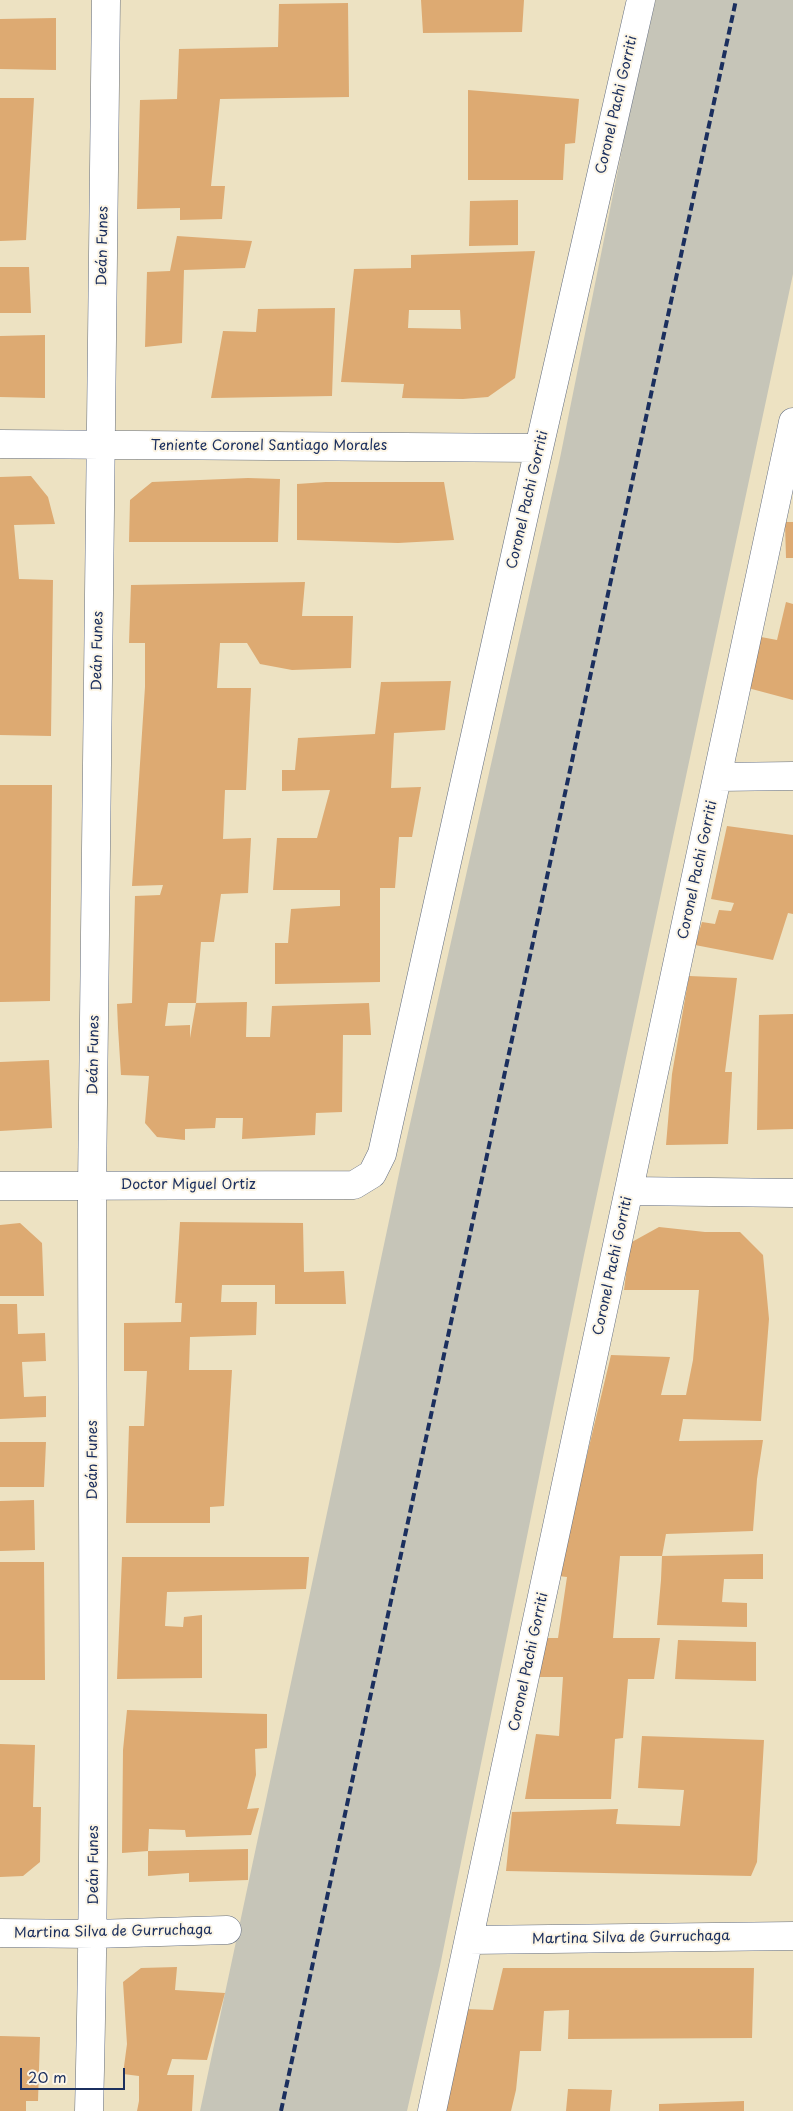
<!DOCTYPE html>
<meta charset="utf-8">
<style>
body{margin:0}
#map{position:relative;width:793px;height:2111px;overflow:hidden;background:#ede2c2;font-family:"Playpen Sans",sans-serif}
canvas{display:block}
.scale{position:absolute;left:20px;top:2068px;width:105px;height:22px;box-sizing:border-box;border:2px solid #1b2f5e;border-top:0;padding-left:6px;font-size:15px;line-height:18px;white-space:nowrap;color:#1b2f5e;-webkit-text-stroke:4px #fcf5e5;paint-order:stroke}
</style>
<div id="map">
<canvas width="793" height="2111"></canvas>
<div class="scale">20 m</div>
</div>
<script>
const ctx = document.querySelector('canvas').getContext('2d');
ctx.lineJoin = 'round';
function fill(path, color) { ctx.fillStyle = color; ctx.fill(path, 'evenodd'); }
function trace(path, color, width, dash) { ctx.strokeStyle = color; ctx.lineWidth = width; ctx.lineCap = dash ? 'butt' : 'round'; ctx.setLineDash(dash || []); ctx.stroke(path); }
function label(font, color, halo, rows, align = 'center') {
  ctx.font = font + ' "Playpen Sans",sans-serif'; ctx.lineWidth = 4; ctx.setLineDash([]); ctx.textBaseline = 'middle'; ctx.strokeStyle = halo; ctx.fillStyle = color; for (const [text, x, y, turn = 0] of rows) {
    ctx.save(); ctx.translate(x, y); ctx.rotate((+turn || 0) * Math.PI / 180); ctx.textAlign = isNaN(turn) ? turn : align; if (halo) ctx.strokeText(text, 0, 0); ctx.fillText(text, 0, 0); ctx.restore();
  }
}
fill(new Path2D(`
 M656 0H793V274L584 1255 440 1966 407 2111H200L403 1155 560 458 627 125Z`), '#c6c5b8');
fill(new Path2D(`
 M421 0H524L522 32 423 33Z
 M348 3 349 97 220 99 211 186H225L222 219 180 220V208L137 209 140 100 177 99 179 49 278 47 279 4Z
 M56 18V70L0 69V19Z
 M468 90 579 99 575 143 565 144 563 180H468Z
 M0 98H34L26 240 0 241Z
 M518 200V245L469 246 470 201Z
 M177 236 252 241 245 268 184 270 182 343 145 347 147 272 170 271Z
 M535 251 515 378 488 397 463 399 402 398 404 384 341 382 354 269 411 268V255ZM409 310H460L461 329 408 328Z
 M0 267H29L31 313H0Z
 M335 308 332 396 211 398 223 331 256 332 258 309Z
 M45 335V398L0 397V336Z
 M31 476 48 497 55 524 14 525 19 579 53 580 51 736 0 735V477Z
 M248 478 280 479 278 542H129L130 500 152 482Z
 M326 482H444L454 540 398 543 297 540V484Z
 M785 522H793V558H786Z
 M305 582 302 616H353L351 668 292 670 260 664 247 643H220L217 688H251L246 790H225L223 839 251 838 248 893 221 894 214 942H201L196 1003 247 1002 246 1037H270L272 1006 369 1003 371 1035H343L342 1112 316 1113 315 1135 242 1139 243 1118H216L215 1128 185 1129V1140L157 1137 145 1123 149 1076 121 1075 118 1028 117 1004 132 1003 135 896 160 895 163 885 132 886 145 687V643H129L131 585ZM168 1003H196L190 1038V1025L165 1026Z
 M786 602 793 604V700L748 688 761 637 777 640Z
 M451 681 445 730 394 733 391 788 421 787 412 837H399L395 888H380V982L275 984V943H288L291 909 340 906V890H273L277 838H317L330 790 282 791V770H295L298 738 375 734 381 682Z
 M0 785H52L50 1001 0 1002Z
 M727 826 793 835V914L788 913 773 960 695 945 702 922 715 924 719 910 731 911 734 903 711 899Z
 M689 976 737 978 725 1072H732L728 1144 666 1145 672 1074Z
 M793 1014V1129L757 1130 759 1015Z
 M49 1060 52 1128 0 1131V1062Z
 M180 1222 303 1223 304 1272 344 1271 346 1304H275V1285H222L221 1302H257L256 1335 190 1337 189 1370H232L224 1506 210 1507V1523H126L129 1426H144L147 1371H124V1323L181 1322 182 1303H175Z
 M20 1223 42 1243 44 1296H0V1225Z
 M659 1227 705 1232H740L763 1255 769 1319 761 1421 683 1419 679 1441 763 1440 757 1479 753 1531 666 1534 662 1556H620L613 1638H660L654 1679H628L623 1738 615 1739 611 1799H525L536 1734 559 1736 563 1677H539L546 1638H558L567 1577 558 1576 611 1355 670 1357 661 1395H686L693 1360 699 1290H624L630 1243Z
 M0 1304H17L18 1334 45 1333 46 1361 22 1362 24 1397 46 1396V1417L0 1419Z
 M0 1442H46L44 1487H0Z
 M34 1500 35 1550 0 1551V1501Z
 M763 1554V1579H724L722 1602 747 1603V1627L657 1625 661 1580 662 1556Z
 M122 1557H309L306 1589 167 1592 165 1626 183 1627 184 1617 202 1615V1678L117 1679Z
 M0 1562H44L45 1680H0Z
 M678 1640 756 1642V1681L675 1679Z
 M127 1710 267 1714V1748L255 1749 256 1775 247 1809 259 1808 251 1835 186 1837 185 1830 149 1829 148 1851 248 1849V1880L189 1882V1873L148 1876V1851L122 1853 123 1750Z
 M642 1736 764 1740 757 1862 751 1876 506 1871 512 1812 618 1809 616 1824 680 1826 684 1790 638 1788Z
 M0 1744 35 1745 33 1807H41L40 1862 23 1876 0 1877Z
 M177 1967 175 1990 225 1993 207 2060 172 2059 167 2075H194L192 2111H137L139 2101V2076L123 2074 127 2044 123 1982 141 1968Z
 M503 1968H754L752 2038 568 2039 569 2010 544 2011 541 2051H520L516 2090 511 2111H439L465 2009 493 2010Z
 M0 2036 40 2037 38 2101H26V2111H0Z
 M568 2089 612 2090 610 2111H566Z
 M744 2101V2111H659V2104Z`), '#ddaa72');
const minor = new Path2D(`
 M0 444 539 448
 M718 777 793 776
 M0 1186 354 1185 372 1174 382 1154 539 448 641 0
 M629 1191 793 1193
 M0 1933 94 1934 227 1930
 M469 1940 793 1936
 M89 2111C97 1803 92 1496 92 1188 94 792 100 396 106 0
 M432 2111 793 422`);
trace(minor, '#646e81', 29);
trace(minor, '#fff', 28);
trace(new Path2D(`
 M281 2111 736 0`), '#1b2f5e', 4, [8, 4]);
label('14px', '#1b2f5e', '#fcf5e5', [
 ["Coronel Pachi Gorriti",617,105,-77],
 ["Deán Funes",103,246,-89],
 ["Teniente Coronel Santiago Morales",269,446],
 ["Coronel Pachi Gorriti",528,500,-77],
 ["Deán Funes",98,651,-89],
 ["Coronel Pachi Gorriti",698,870,-78],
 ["Deán Funes",94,1055,-89],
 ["Doctor Miguel Ortiz",188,1185],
 ["Coronel Pachi Gorriti",613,1266,-78],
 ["Deán Funes",93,1460,-90],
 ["Coronel Pachi Gorriti",529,1662,-78],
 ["Deán Funes",94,1865,-90],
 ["Martina Silva de Gurruchaga",113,1932,-1],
 ["Martina Silva de Gurruchaga",631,1938,-1]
]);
</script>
